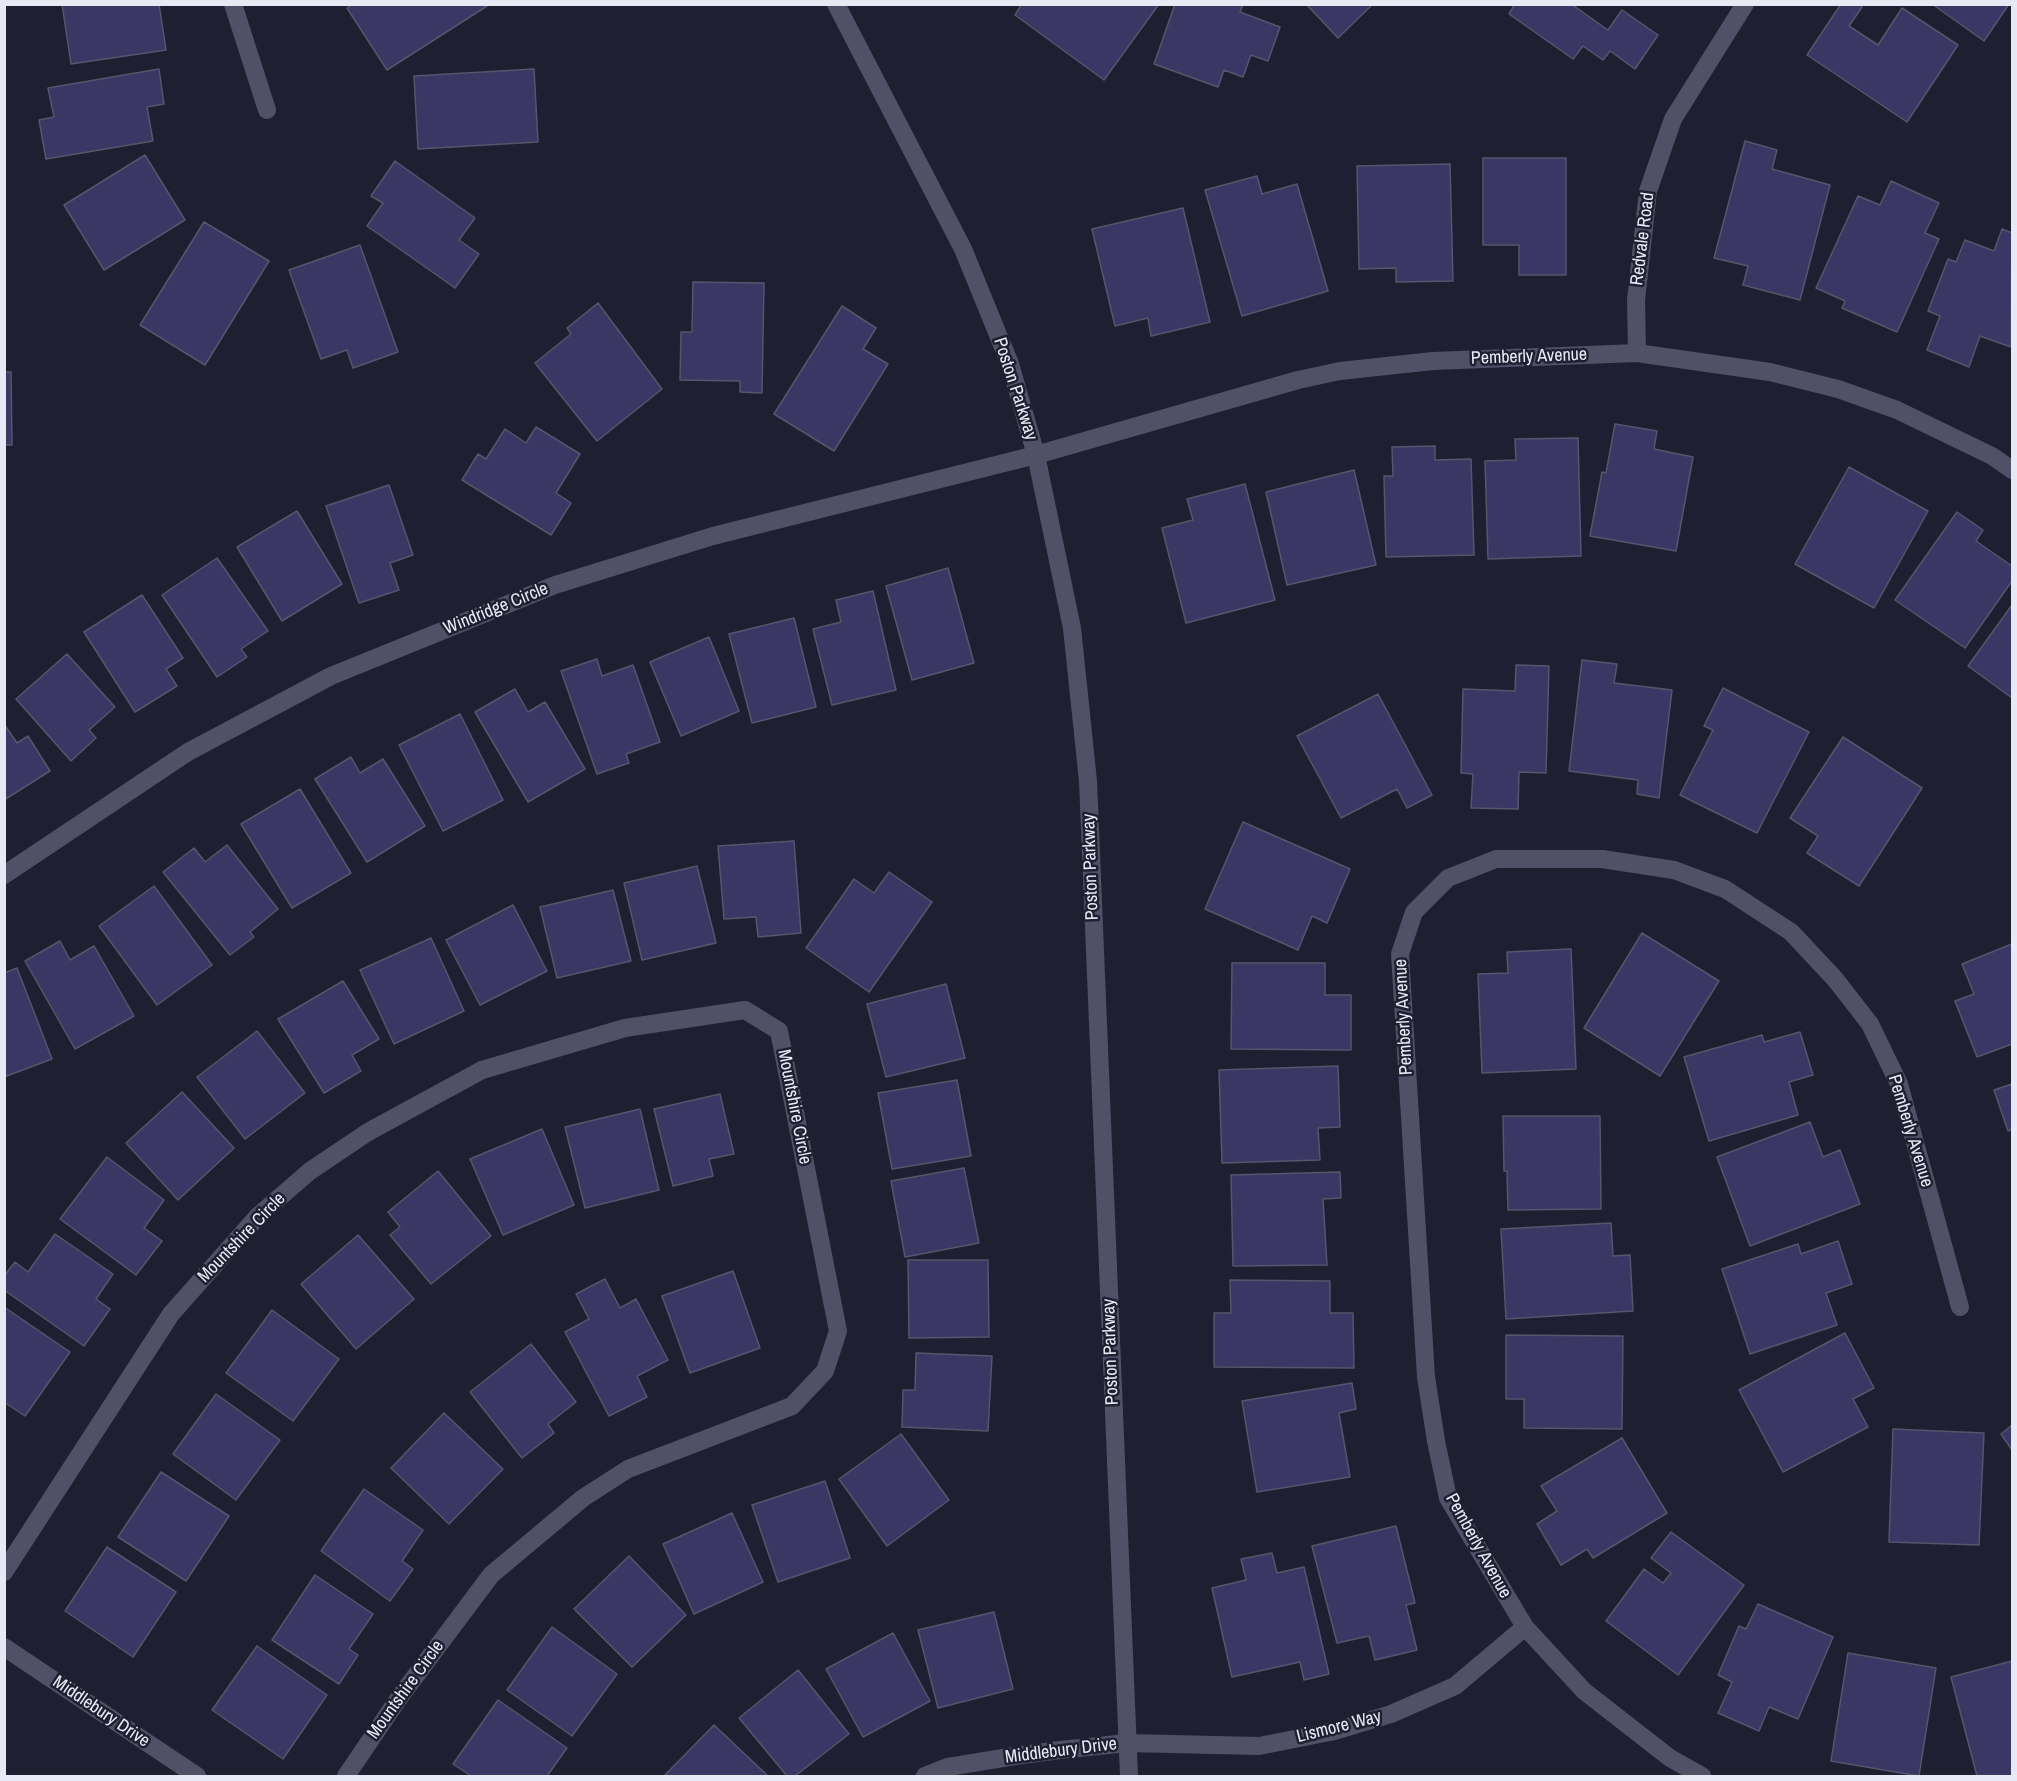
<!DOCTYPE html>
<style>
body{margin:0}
#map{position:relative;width:2017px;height:1781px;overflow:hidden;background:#201f32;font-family:"Archivo Narrow",sans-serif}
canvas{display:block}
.frame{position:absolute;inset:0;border:6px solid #e9e9f6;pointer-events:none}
</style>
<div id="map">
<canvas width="2017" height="1781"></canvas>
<div class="frame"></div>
</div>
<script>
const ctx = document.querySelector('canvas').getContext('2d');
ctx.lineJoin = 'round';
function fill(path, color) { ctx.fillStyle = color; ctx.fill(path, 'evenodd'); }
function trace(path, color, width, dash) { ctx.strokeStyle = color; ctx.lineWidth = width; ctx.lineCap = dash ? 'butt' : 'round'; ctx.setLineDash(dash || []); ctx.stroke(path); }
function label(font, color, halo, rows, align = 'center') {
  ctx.font = font + ' "Archivo Narrow",sans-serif'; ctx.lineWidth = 5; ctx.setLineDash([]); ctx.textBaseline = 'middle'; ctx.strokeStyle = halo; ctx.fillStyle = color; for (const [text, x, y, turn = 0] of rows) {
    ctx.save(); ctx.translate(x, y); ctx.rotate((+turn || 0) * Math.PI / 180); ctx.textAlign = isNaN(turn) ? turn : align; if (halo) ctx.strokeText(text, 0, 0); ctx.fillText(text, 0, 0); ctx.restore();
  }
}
const building = new Path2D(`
 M62 4H159L166 50 71 64Z
 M353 4H486L487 6 387 70 347 8Z
 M1022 4H1159L1104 80 1015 15Z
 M1175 4H1243L1240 12 1280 27 1268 61 1251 55 1243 77 1224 70 1218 87 1154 64Z
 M1306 4H1373L1338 38Z
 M1515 4H1576L1574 6 1608 30 1622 10 1658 35 1635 69 1610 51 1603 60 1583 46 1573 59 1509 14Z
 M1841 4H1858L1862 7 1849 26 1878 45 1902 8 1958 45 1907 122 1807 55Z
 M1932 4H2009L1984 41Z
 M159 69 164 104 147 107 153 141 46 159 39 120 54 117 48 88Z
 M534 69 538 142 418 149 414 76Z
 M1745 141 1777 150 1772 169 1830 185 1800 300 1743 285 1748 266 1714 258Z
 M145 155 185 220 104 270 64 205Z
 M1483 158H1566V275H1519V245H1483Z
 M395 161 475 218 459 240 479 254 455 288 367 226 383 203 371 196Z
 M1450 164 1453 281 1396 282V268L1359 269 1357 166Z
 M1257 176 1262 194 1297 184 1328 291 1242 316 1205 190Z
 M1891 181 1939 203 1925 233 1939 239 1897 332 1842 308 1845 301 1816 288 1858 196 1880 205Z
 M1183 208 1210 322 1151 336 1148 318 1115 326 1092 229Z
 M204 222 269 261 205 365 140 325Z
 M2002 229 2012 233 2011 347 1980 336 1969 367 1927 350 1940 316 1928 311 1948 259 1956 262 1965 240 1994 251Z
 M360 245 398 352 353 368 347 350 321 359 289 270Z
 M693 282 764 283 762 393 740 392V381L680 380 681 332H692Z
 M598 303 662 389 597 441 535 363 571 334 567 328Z
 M842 306 876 328 863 349 888 364 834 451 774 414Z
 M4 372H11L12 445H4Z
 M1615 424 1657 431 1654 449 1693 457 1676 551 1590 536 1602 472 1606 473Z
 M536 427 580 454 556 493 571 503 551 535 462 480 478 454 486 459 505 429 526 443Z
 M1578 438 1581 556 1488 559 1485 461 1516 460 1515 439Z
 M1435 446V460L1471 459 1474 555 1386 557 1384 476H1393L1392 447Z
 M1849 467 1928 511 1874 608 1795 564Z
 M1354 470 1376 565 1287 585 1266 492Z
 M1245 484 1275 600 1186 623 1162 528 1193 520 1187 499Z
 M389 485 413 555 390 563 399 590 359 603 326 506Z
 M297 511 342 584 282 621 237 547Z
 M1957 512 1983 530 1976 541 2012 566V581L1965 648 1895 600Z
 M217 558 268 631 241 649 247 657 217 677 162 595Z
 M948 568 974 663 912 680 886 586Z
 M873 591 896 690 832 705 813 629 841 622 836 600Z
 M142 595 183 658 166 669 177 686 135 712 84 632Z
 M2012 605V698L1968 666Z
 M794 618 816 707 752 723 729 634Z
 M709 637 739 711 681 736 650 662Z
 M67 654 115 707 89 730 96 738 71 761 16 699Z
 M597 659 602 676 633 665 660 742 626 754 629 763 597 774 561 671Z
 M1582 660 1617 664 1614 683 1672 690 1659 798 1637 794 1638 780 1569 771Z
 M1516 665 1549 666 1546 773 1519 772 1518 809 1471 808 1473 774 1461 773 1463 689 1515 691Z
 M1723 688 1809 732 1757 833 1680 795 1713 730 1704 726Z
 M515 689 528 712 545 702 585 769 528 802 475 712Z
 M1378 694 1432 795 1407 808 1397 789 1341 818 1297 736Z
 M460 714 503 800 443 831 399 745Z
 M4 724 17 743 28 736 50 771 4 800Z
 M1843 737 1922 788 1859 886 1807 853 1818 836 1790 818Z
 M351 757 360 773 383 759 425 826 367 862 315 779Z
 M300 789 351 873 292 908 241 824Z
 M1243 822 1350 869 1327 923 1312 916 1298 950 1205 909Z
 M794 841 801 933 758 937 756 917 724 919 718 846Z
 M227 845 278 909 250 932 254 937 230 955 163 872 194 848 205 862Z
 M697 866 716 943 642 960 624 883Z
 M889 872 932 902 869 992 806 948 854 879 874 893Z
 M154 886 212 965 157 1005 99 926Z
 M613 890 631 961 557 978 540 907Z
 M513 905 547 971 480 1005 446 940Z
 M1642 933 1719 981 1660 1076 1584 1028Z
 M431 938 464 1011 394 1044 360 970Z
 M60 941 70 960 94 946 134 1016 75 1049 25 961Z
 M2012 944V1044L1977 1057 1955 1001 1974 994 1962 964Z
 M1571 949 1576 1069 1482 1073 1478 974 1508 973 1507 952Z
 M1232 963H1325V995H1351V1050L1231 1049Z
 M17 968 52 1059 4 1077V973Z
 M343 981 379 1039 352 1055 361 1071 324 1093 278 1019Z
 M946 984 965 1058 886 1077 867 1004Z
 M257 1031 305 1093 245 1139 197 1077Z
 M1800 1032 1813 1075 1789 1082 1798 1115 1709 1141 1684 1057 1762 1035 1764 1042Z
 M1338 1066 1340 1127 1318 1128 1320 1160 1222 1163 1219 1070Z
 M957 1080 971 1156 892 1169 878 1093Z
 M2012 1084V1129L2008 1131 1994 1090Z
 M182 1092 234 1148 178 1200 126 1143Z
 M720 1094 734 1154 709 1159 713 1176 673 1186 654 1109Z
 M640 1109 659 1190 585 1208 565 1127Z
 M1503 1116H1600L1601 1209 1508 1210 1507 1171H1504Z
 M1810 1122 1823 1157 1840 1150 1860 1204 1750 1246 1717 1157Z
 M542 1129 574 1205 503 1235 470 1159Z
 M107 1157 164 1200 144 1228 162 1241 136 1275 60 1219Z
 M964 1168 979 1243 905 1257 891 1181Z
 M438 1171 491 1236 431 1284 390 1235 400 1227 388 1212Z
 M1340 1172 1341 1198 1323 1199 1327 1265 1233 1266 1231 1175Z
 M1611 1223 1613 1256 1630 1255 1633 1311 1506 1319 1501 1229Z
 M55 1234 113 1274 96 1299 110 1309 84 1346 4 1290V1276L15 1262 28 1272Z
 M358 1235 414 1299 356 1349 301 1284Z
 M1838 1241 1852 1284 1826 1293 1837 1325 1750 1354 1722 1269 1798 1244 1801 1254Z
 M908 1260H988L989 1337 909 1338Z
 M733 1271 760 1348 690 1373 662 1296Z
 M605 1279 620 1308 636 1299 668 1360 637 1376 647 1397 609 1416 565 1332 589 1319 576 1294Z
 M1230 1280 1330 1281V1313H1353L1354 1368 1214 1367V1313H1231Z
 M4 1307 70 1352 25 1416 4 1402Z
 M272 1310 339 1359 293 1421 226 1373Z
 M1845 1333 1874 1388 1853 1399 1868 1427 1783 1472 1739 1390Z
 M1506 1335 1623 1336 1622 1429 1524 1428V1399H1506Z
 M531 1344 576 1402 548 1424 554 1433 522 1458 470 1392Z
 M916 1353 992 1356 988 1431 902 1427 903 1390H915Z
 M1352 1383 1356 1409 1339 1413 1350 1477 1257 1492 1242 1401Z
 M216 1394 280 1440 236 1500 173 1454Z
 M444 1413 503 1469 449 1524 391 1468Z
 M2012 1425V1450L2001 1434Z
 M1893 1429 1984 1433 1979 1545 1889 1542Z
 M901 1434 949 1500 887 1546 839 1479Z
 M1622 1438 1667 1513 1593 1558 1587 1549 1561 1565 1537 1524 1557 1511 1541 1486Z
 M161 1472 229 1516 186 1581 118 1537Z
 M825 1481 850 1558 778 1582 752 1505Z
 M364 1489 423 1530 402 1561 413 1569 390 1601 321 1551Z
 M732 1513 763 1582 694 1614 663 1544Z
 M1396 1526 1415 1603 1406 1605 1417 1650 1375 1660 1369 1636 1337 1643 1312 1546Z
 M1671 1532 1744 1585 1678 1675 1606 1621 1644 1569 1663 1583 1671 1573 1651 1558Z
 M107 1547 176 1592 133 1657 65 1611Z
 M1272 1553 1277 1573 1304 1567 1329 1674 1304 1680 1300 1662 1232 1677 1212 1588 1246 1580 1241 1559Z
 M629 1556 686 1615 632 1667 574 1609Z
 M315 1575 373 1614 349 1649 358 1655 339 1684 272 1640Z
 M1758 1604 1833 1637 1798 1719 1769 1707 1759 1731 1718 1713 1732 1682 1718 1675 1739 1626 1746 1629Z
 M994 1612 1013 1689 938 1708 918 1630Z
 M552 1627 617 1674 572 1736 507 1690Z
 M893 1633 930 1701 863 1737 826 1669Z
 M257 1646 327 1695 283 1759 212 1710Z
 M1848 1653 1936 1668 1919 1776 1831 1761Z
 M2012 1661V1776H1977L1951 1677Z
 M798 1670 849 1734 795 1776H787L739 1718Z
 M498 1700 567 1748 547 1776H471L453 1764Z
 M714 1725 768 1776H664Z`);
fill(building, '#3b3765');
trace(building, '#56556b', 1.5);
trace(new Path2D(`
 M233 4 267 110
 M1637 353 1636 300 1648 191 1673 119 1745 4
 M4 875 188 752 331 676 555 585 713 536 1036 455 1298 380 1340 371 1433 361 1637 353 1770 372 1838 389 1897 410 1992 456 2012 470
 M4 1572 171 1314 258 1216 310 1171 368 1132 482 1070 625 1028 745 1010 779 1031 838 1331 825 1371 792 1406 628 1469 583 1498 491 1575 399 1698 346 1776
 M4 1647 197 1776
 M925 1776 948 1767 1015 1756 1060 1750 1127 1743 1259 1746 1335 1731 1391 1714 1455 1686 1525 1627
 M1702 1776 1670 1758 1584 1691 1525 1627 1448 1498 1436 1441 1426 1377 1400 954 1414 912 1448 878 1496 859H1602L1674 870 1725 889 1791 932 1835 979 1870 1024 1899 1084 1960 1307`), '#515066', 18);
trace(new Path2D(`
 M836 4 963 249 1010 364 1036 455 1072 628 1088 781 1129 1776`), '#515066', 18);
label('18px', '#e9e9f6', '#201f32', [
 ["Redvale Road",1643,239,-83],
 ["Pemberly Avenue",1529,357,-2],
 ["Poston Parkway",1015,389,72],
 ["Windridge Circle",496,609,-22],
 ["Poston Parkway",1091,867,-92],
 ["Pemberly Avenue",1404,1017,-93],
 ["Mountshire Circle",794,1107,79],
 ["Pemberly Avenue",1910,1131,73],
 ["Mountshire Circle",242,1238,-46],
 ["Poston Parkway",1111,1352,-92],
 ["Pemberly Avenue",1478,1546,61],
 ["Mountshire Circle",406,1690,-54],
 ["Middlebury Drive",101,1712,34],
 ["Lismore Way",1339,1727,-14],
 ["Middlebury Drive",1061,1751,-7]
]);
</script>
